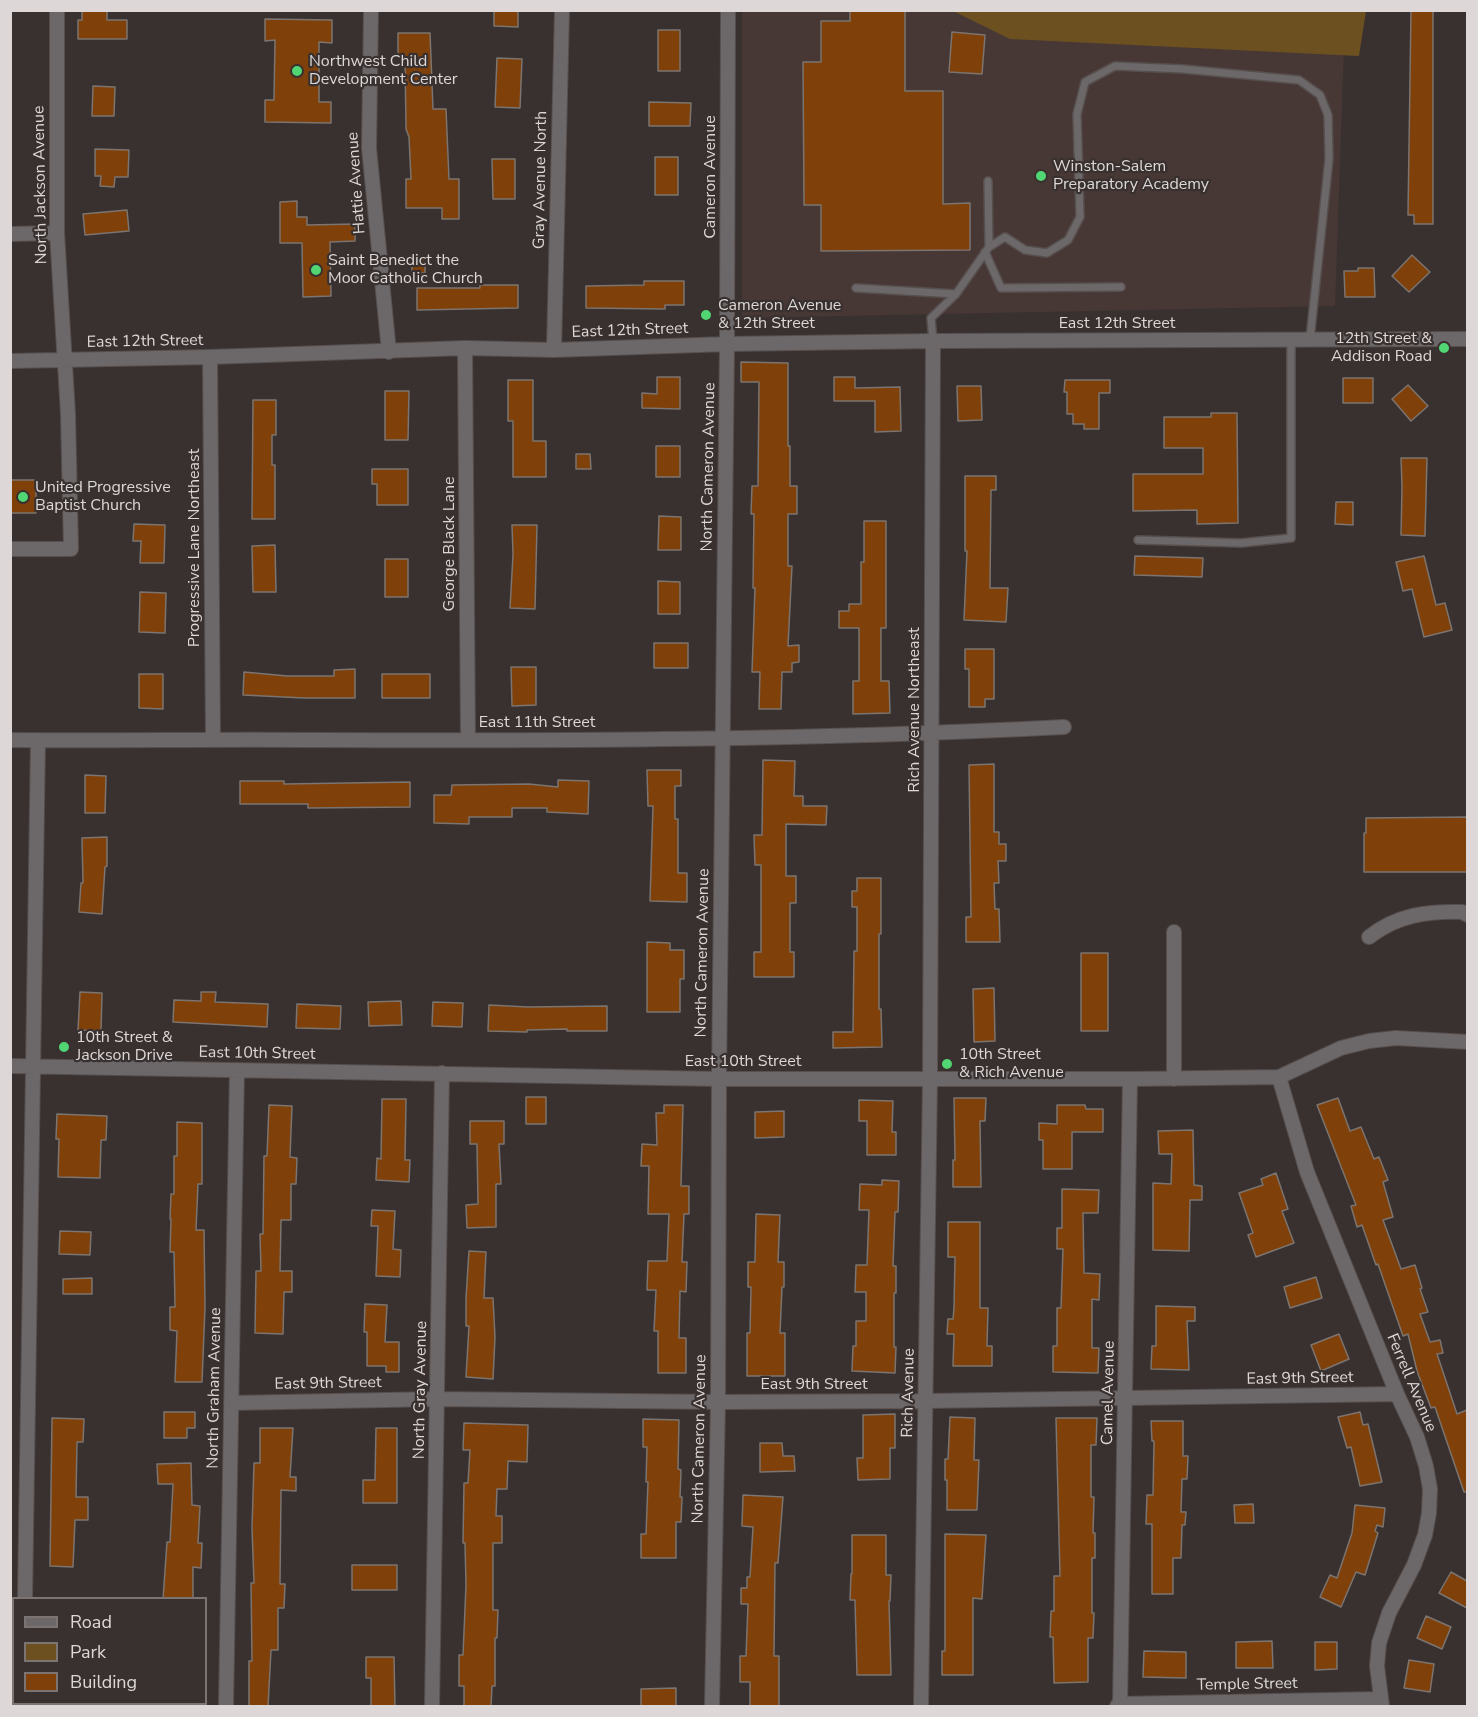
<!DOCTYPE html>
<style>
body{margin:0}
#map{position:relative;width:1478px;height:1717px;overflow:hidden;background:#393130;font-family:"Nunito Sans",sans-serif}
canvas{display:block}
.frame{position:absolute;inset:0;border:12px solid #ddd8d7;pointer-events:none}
.legend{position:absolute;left:12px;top:1597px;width:195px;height:108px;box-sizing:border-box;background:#393130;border:2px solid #7b7473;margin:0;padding:8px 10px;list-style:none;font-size:18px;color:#ddd8d7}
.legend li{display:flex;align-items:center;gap:12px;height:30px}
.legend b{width:30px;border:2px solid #7b7473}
</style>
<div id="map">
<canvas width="1478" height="1717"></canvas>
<div class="frame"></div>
<ul class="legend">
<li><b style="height:8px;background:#6c6869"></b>Road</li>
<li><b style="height:16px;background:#6d5020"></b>Park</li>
<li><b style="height:16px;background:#804009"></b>Building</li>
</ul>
</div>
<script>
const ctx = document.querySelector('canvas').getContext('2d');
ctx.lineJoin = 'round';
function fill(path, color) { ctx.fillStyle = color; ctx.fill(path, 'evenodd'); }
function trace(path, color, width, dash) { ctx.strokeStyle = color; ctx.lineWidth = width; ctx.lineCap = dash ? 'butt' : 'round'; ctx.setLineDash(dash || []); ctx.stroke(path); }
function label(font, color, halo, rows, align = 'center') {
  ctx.font = font + ' "Nunito Sans",sans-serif'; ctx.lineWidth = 4.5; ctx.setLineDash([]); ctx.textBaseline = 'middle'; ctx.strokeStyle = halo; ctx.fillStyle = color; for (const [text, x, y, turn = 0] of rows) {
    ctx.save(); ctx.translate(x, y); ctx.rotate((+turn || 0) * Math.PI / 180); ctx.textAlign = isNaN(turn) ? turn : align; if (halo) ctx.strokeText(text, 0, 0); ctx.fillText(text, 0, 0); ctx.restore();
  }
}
fill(new Path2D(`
 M742 11H1321L1344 46 1335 306 742 318Z`), '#473836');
fill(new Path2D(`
 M953 11H1366L1359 56 1010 39Z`), '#6d5020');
const building = new Path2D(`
 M82 10H107V20H127V39H78V20H82Z
 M494 10H518V27L494 26Z
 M850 10H905V91H943V204L970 203V250L821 251V205H804L803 62H821V21H850Z
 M1411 10H1433V224H1414V215H1408Z
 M265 19 332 20V43L319 42V102H331V123L265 122V100H274L275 40 265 41Z
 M658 30H680V71H658Z
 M952 32 985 35 982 74 949 72Z
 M398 33H430L433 109H446L449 179H459V219H442V208H406V179H411L409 137 406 129 405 57H398Z
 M497 58 522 59 520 108 495 107Z
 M93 86 115 87 114 116H92Z
 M649 102 691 103 690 126H649Z
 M95 149 129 150 128 177H115L114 187 100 186 101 176H95Z
 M655 157H678V195H655Z
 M492 159H515V199H493Z
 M297 201V217H307V225L355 224V241L330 242 331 296 303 297 302 243H280V202Z
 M127 210 129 231 85 235 83 214Z
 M1412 255 1430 272 1409 292 1392 276Z
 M412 257H425V273H412Z
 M1358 268H1374L1375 297H1345L1344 271H1358Z
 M644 281H684V305H665V309L586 308V286L644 285Z
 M480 285H518V308L417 310V288H480Z
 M741 362 788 363V446H790V486H797V514H788V566H792L788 646 799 645V662L792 663V672H782L781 709H759L760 672H752L755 588H753L754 514H751L752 486H758L759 382H741Z
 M657 377H680V409L642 408V393L657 394Z
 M834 377H855V388L900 387 901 431 875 432V401H834Z
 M1343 378H1373V403H1343Z
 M508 380H533V441H546V477H513V421H508Z
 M1065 380H1110V393H1099V429H1084V424H1073V414H1067V392H1064Z
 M1408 385 1428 406 1411 421 1392 399Z
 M957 386H981L982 420 958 421Z
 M385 391H409L408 440H385Z
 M253 400H276V435H272V465H275V519H252Z
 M1211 413H1237L1238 523 1197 524V510L1133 511V474H1203V448H1164V417H1211Z
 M656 446H680V477H656Z
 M576 454H590L591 469H576Z
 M1401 458H1427L1425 536 1401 535 1402 487Z
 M372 469H408V505H377V484H372Z
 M965 476H996V490H991L990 588H1008L1006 622 964 620 967 551H965Z
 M10 480H36V513H10Z
 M1336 502H1353V525L1335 524Z
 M659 516 681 517V550H658Z
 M864 521H886V628H881V681H889L890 713 853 714V681H859V628H839V611H849V604H861V562H864Z
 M134 524 165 525 164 563H140L141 541H133Z
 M512 525H537L535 609 510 608 513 555Z
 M275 545 276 592H253L252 546Z
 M1135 556 1203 558 1202 577 1134 575Z
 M1424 556 1436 605 1445 603 1452 630 1424 637 1412 589 1403 591 1396 562Z
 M385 559H408V597H385Z
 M658 581 680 582V614H658Z
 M140 592 166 593 165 633 139 632Z
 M654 643H688V668H654Z
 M965 649H994V699H985V707H969V669H965Z
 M511 667H536V705L512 706Z
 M355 669V698H304L243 695 244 672 287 676H334V670Z
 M139 674H163V709L139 708Z
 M382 674H430V698H382Z
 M763 760 795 761 794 796H803V806H827L826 825 786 824V876H796V903H790V952H794V977H754V952H761V865H755L754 835H762Z
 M994 764V832H999V844H1006V861H998L999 883H994L995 909H999L1000 942H966V917H971L969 765Z
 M647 770H681V786H675V819H678V873H687V902L650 901 653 806H648Z
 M85 775 106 776 105 813H85Z
 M558 780 589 781 588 814 547 812V808H512V817H469V824L434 823V795H451L452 785 529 784 558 787Z
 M240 781H284V784L410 782V807L308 808V804H240Z
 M1467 817V872H1364V833H1366V818Z
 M107 837V866L105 867 102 914 79 912 81 883H83L82 838Z
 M857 878H881V934H879V1009H881L882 1047 833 1048V1032H853L854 951H857V907H852V891H857Z
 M647 942 670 943V950H684V979H680V1012H647Z
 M1081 953H1108V1031H1081Z
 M994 988 995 1041 974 1042 973 989Z
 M80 992 102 993 101 1031 78 1030Z
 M201 992H216L215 1002 268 1004 267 1027 173 1022 174 1000 201 1001Z
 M401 1001 402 1025 369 1026 368 1002Z
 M433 1002 463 1003 462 1027 432 1026Z
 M297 1004 341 1006 340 1029 296 1028Z
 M489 1005 528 1007 607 1006V1031H567V1029L527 1030V1032L488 1031Z
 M526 1097H546V1124H526Z
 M954 1098H986L985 1121H980L981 1187H953V1160H955Z
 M1338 1098 1350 1131 1361 1127 1374 1159 1379 1157 1388 1180 1383 1182 1393 1217 1383 1220 1401 1269 1415 1265 1422 1288 1420 1289 1428 1312 1420 1314 1430 1342 1440 1340 1443 1353 1437 1354 1457 1414 1467 1410V1492H1464L1435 1407 1431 1408 1417 1371 1408 1334 1403 1336 1378 1264 1376 1265 1362 1225 1357 1227 1351 1206 1356 1205 1317 1105Z
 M382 1099H406L405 1160H410L409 1182 376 1180 377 1158 381 1159Z
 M859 1100 893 1101 892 1132H896V1155H867V1121H859Z
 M269 1105 292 1106 290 1157 297 1158 296 1184H291V1220H281L280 1271H292V1292H284L283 1334 255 1333 256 1271H261L260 1234H263L264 1156H267Z
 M664 1105H683L681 1186H689V1214H684L682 1262H687L686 1292 680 1291 679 1338H686V1373H658V1331H654L656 1290H647L648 1261H667L669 1214H648L649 1166H641L642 1144 657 1145 656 1113H664Z
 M1057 1105H1085L1086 1109H1103V1132H1072V1169H1043V1140H1039V1123L1057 1124Z
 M784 1111V1137L755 1138V1112Z
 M57 1114 107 1116 106 1140H101L100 1178 58 1177 59 1139H56Z
 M470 1121H504V1144H499L501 1184H496V1227L467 1228 466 1205 478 1204 477 1144H470Z
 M177 1122 202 1123V1184H198L196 1230H204L205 1307 202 1382H175L177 1331 170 1330V1307H175L174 1252H170L171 1219H170L171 1194H174V1156H177Z
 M1193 1130 1194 1185 1202 1186V1200H1190L1189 1251 1153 1250V1183L1171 1184 1172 1154H1159L1158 1131Z
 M1276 1173 1288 1209 1282 1211 1294 1243 1256 1257 1248 1235 1253 1233 1239 1193 1263 1185 1261 1179Z
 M882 1180 899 1181 898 1212H895L893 1266H896V1293H894V1347H896L895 1373 852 1371 853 1346H856V1321H866V1292H855L856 1265H867L869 1210H859L860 1184 882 1185Z
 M1062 1189 1099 1190 1098 1213H1083L1084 1273 1100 1274 1099 1300 1092 1299V1348H1099L1098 1373 1053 1372V1346H1057V1308H1061L1063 1249H1057V1228H1062Z
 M372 1210 395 1211 393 1249 401 1250 400 1277 376 1276 378 1226H371Z
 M756 1214 780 1215 778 1262H784V1287H782L780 1333H785V1376H747V1333H750L751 1287H748V1262H755Z
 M948 1222H980V1308H988L987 1346H992V1366H953L954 1334H947L948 1319H953L954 1308 955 1257H948Z
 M60 1231 91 1232 90 1255 59 1254Z
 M469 1251 486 1252 484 1298H493L495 1337 493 1379 466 1377 469 1326H466V1298Z
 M1316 1277 1322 1298 1290 1308 1284 1287Z
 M92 1278V1294H63V1279Z
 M365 1304 387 1305 385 1342H399V1372H386V1366H367V1332H364Z
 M1156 1306 1195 1307V1321H1187L1189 1370 1151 1369 1152 1346H1156Z
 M1339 1334 1349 1359 1321 1371 1311 1345Z
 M164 1412H195V1428H187V1438H164Z
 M1360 1412 1363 1425 1368 1424 1382 1482 1360 1486 1351 1447 1347 1448 1338 1417Z
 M895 1414V1448H890V1479L858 1480 857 1458H863V1415Z
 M950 1417 975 1418 974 1460H979L977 1510H947V1480H945V1459H948Z
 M52 1418 84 1419 83 1442H77L76 1497H88V1520H75L73 1567 50 1566Z
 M1056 1418H1097L1096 1445H1091V1497H1094L1093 1533H1095V1558H1092V1613H1094L1093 1638H1088V1682L1054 1683 1053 1637H1050L1051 1611H1054V1576H1060Z
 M643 1419 679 1420 678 1469 681 1470 680 1497H682L681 1522H676V1558H641V1534H646L648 1482H646L647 1447H643Z
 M1151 1421H1183V1456H1188L1187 1479H1182L1181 1512H1186L1185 1525H1182L1181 1558H1173V1594H1152V1524H1146L1147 1495H1153L1154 1441H1152Z
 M464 1423 528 1425 527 1462 508 1461 507 1489H497L496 1516H502V1543H493V1610H498L497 1638H495V1686H492L491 1707H464V1686H459V1655H463L466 1585 465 1543H463L464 1483H468L470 1450H463Z
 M260 1428H293L290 1477H296V1491L281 1490 280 1584H285L284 1608H278V1650H271L268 1707H249V1661H252L251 1583H254L252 1528 254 1463H260Z
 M376 1428H397V1503H363V1480H375Z
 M760 1443H782L783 1456H794L795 1471 760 1472Z
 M191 1463 192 1505 200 1506 198 1543H202L201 1568 193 1567V1599H163L167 1542H170L173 1484H158L157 1464Z
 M743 1495 783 1497 778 1563H775L774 1656H779V1707H750V1682H740V1656H746L748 1604H741V1588H747V1577H750L753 1527 742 1526Z
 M1253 1504 1254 1523H1235L1234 1505Z
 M1355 1505 1385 1508 1383 1527 1377 1525 1375 1531 1378 1533 1365 1575 1356 1572 1341 1607 1320 1597 1330 1575 1337 1578 1352 1533Z
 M945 1534 986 1535 982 1599 973 1598V1675H942V1651H945Z
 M852 1535H886V1575H891L890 1601H889L891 1675H857L855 1600H850L851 1574H852Z
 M352 1565H397V1590H352Z
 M1451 1572 1467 1581V1608L1439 1593Z
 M1426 1616 1451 1627 1442 1649 1417 1638Z
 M1272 1641 1273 1668H1236V1642Z
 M1315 1642H1337V1669L1315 1670Z
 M1144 1651 1186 1652V1678L1143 1677Z
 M366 1657H394L395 1707H371V1678H366Z
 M1409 1660 1434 1664 1430 1692 1404 1688Z
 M676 1688V1707H641V1689Z`);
fill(building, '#804009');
trace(building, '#7b746f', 1.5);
const lane = new Path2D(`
 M989 247 1005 237 1025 250 1047 253 1068 240 1080 217 1077 114 1085 82 1115 66 1183 69 1299 80 1320 95 1328 115 1329 159 1310 339
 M985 252 1001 288 1121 287
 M856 288 956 294
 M933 341 931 318 956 294 989 247 988 181
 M1138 540 1241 543 1291 538V339`);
const street = new Path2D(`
 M371 10 369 148 389 352
 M10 234 57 233
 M465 348 468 740
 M554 350 562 10
 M210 357 213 739
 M10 361 210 357 465 348 554 350 727 344 933 341 1468 339
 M10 549H71L68 414 57 233V10
 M10 740C113 741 215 739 318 740 566 741 816 740 1064 727
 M1369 937C1397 915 1427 911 1462 912L1468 915
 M10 1066 719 1079H1130L1279 1077 1341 1048 1369 1041 1396 1038 1468 1042
 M1279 1077 1307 1172 1397 1394 1417 1437 1426 1466 1430 1489 1429 1513 1425 1535 1414 1565 1389 1613 1379 1643 1377 1666 1382 1706
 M1174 1079V932
 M231 1403 437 1399 718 1402 926 1401 1397 1394
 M25 1598 38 740
 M23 1706V1704
 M226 1706 237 1070
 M432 1706 442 1073
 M712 1706 718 1402 719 1079 727 344 728 10
 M921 1706 930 1079 933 341
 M1117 1706 1120 1704 1380 1699
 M1120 1706 1130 1079`);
trace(lane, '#574f4e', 10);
trace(street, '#574f4e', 16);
trace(lane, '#6c6869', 7);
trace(street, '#6c6869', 14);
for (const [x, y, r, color] of [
 [297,71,6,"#52d673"],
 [1041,176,6,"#52d673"],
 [316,270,6,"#52d673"],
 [706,315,6,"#52d673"],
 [1444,348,6,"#52d673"],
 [23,497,6,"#52d673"],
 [64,1047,6,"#52d673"],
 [947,1064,6,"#52d673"]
]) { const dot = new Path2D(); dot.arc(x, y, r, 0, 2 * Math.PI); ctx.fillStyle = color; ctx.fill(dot); trace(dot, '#393130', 2); }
label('16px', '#ddd8d7', '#393130', [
 ["Northwest Child",309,62],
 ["Development Center",309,80],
 ["Winston-Salem",1053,167],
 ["Preparatory Academy",1053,185],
 ["Saint Benedict the",328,261],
 ["Moor Catholic Church",328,279],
 ["Cameron Avenue",718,306],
 ["& 12th Street",718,324],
 ["12th Street &",1432,339,"right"],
 ["Addison Road",1432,357,"right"],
 ["United Progressive",35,488],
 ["Baptist Church",35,506],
 ["10th Street &",76,1038],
 ["Jackson Drive",76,1056],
 ["10th Street",959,1055],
 ["& Rich Avenue",959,1073]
], 'left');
label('16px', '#ddd8d7', '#393130', [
 ["Cameron Avenue",711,177,-90],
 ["Gray Avenue North",541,180,-89],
 ["Hattie Avenue",357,183,-94],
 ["North Jackson Avenue",41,185,-91],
 ["East 12th Street",1117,324],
 ["East 12th Street",630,331,-2],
 ["East 12th Street",145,342,-1],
 ["North Cameron Avenue",709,467,-89],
 ["George Black Lane",450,544,-90],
 ["Progressive Lane Northeast",195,548,-90],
 ["Rich Avenue Northeast",915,710,-90],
 ["East 11th Street",537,723],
 ["North Cameron Avenue",703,953,-89],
 ["East 10th Street",257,1054,1],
 ["East 10th Street",743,1062],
 ["East 9th Street",1300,1379,-1],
 ["Ferrell Avenue",1411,1383,67],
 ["East 9th Street",328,1384,-1],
 ["East 9th Street",814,1385],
 ["North Graham Avenue",215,1388,-89],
 ["North Gray Avenue",421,1390,-89],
 ["Rich Avenue",909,1393,-89],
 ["Camel Avenue",1109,1393,-89],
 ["North Cameron Avenue",700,1439,-89],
 ["Temple Street",1247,1685,-1]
]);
</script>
